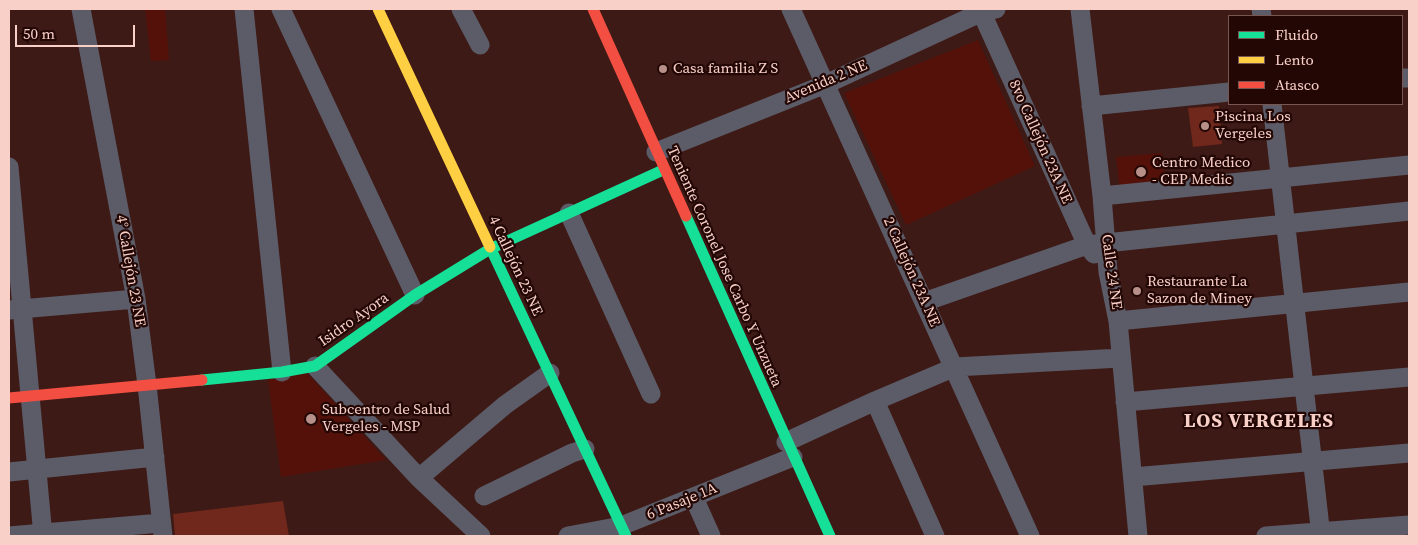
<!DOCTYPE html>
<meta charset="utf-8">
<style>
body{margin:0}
#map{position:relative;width:1418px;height:545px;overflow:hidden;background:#3d1a15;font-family:"Source Serif 4",serif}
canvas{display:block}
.frame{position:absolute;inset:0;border:10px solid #f9d0c8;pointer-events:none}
.legend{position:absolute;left:1228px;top:15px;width:175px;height:90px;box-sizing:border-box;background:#220704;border:1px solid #785752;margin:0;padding:6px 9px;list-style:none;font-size:15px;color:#f9d0c8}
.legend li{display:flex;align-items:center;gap:10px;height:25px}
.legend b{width:25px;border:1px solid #785752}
.scale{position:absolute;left:15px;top:25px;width:120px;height:22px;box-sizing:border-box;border:2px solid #f9d0c8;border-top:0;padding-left:6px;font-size:15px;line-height:18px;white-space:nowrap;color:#f9d0c8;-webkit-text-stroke:4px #220704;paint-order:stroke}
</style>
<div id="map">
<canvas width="1418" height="545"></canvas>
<div class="frame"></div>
<ul class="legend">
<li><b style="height:6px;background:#16e098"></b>Fluido</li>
<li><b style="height:6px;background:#ffcf43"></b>Lento</li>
<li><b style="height:6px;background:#f24e42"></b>Atasco</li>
</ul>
<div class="scale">50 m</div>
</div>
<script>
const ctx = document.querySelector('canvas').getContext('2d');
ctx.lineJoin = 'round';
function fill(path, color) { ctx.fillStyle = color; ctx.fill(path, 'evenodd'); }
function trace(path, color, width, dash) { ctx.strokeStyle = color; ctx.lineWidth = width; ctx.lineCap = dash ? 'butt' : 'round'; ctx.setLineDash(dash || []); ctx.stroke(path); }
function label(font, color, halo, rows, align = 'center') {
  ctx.font = font + ' "Source Serif 4",serif'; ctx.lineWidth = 4.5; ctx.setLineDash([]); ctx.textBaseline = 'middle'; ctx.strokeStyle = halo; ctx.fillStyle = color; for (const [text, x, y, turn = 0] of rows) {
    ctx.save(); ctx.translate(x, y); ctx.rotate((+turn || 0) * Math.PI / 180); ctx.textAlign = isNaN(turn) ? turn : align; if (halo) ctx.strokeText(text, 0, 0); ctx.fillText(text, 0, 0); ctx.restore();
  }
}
fill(new Path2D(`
 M145 9H165L169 60 151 61Z
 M978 40 1035 166 906 225 844 93Z
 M1162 153 1166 187 1120 191 1116 157Z
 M307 373 386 460 281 477 268 379Z`), '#541109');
fill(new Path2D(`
 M1219 106 1222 144 1193 147 1188 108Z
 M283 501 289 536H175L173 514Z`), '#70271c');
trace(new Path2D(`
 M81 9 136 299 147 385 163 536
 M244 9 282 372
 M281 9 415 295
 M461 9 480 45
 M791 9 1030 536
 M980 9 1087 245 1094 254
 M1080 9 1102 196 1108 272 1118 321 1138 536
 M1261 9 1262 16
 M1402 78H1409
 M1272 104 1321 536
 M1091 106 1229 92
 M656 152 826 84 982 12 996 9
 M9 167 43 536
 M1102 196 1409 165
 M569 213 651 394
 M924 302 1087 245 1409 211
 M9 310 136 299
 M1118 321 1409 292
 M315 366 419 478 481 536
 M875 401 935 536
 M1125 402 1409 377
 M786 442 875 401 955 367 1121 358
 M9 472 155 457
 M1133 477 1409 453
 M419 478 505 405 550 373
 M484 496 572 453 585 449
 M694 498 711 536
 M9 536 161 523
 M568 536 621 526 793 457
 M1266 536 1409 525`), '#5c5b68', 19);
trace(new Path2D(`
 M686 216 830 536
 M490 247 626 536
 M202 380 282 372 315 366 415 295 490 249 663 170`), '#16e098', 11);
trace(new Path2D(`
 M378 9 490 247`), '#ffcf43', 11);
trace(new Path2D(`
 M593 9 686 216
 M9 398 202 380`), '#f24e42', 11);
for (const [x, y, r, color] of [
 [663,69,5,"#b79089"],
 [1205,126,5,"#b79089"],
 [1141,172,6,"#b79089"],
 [1137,291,5,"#b79089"],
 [311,419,6,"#b79089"]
]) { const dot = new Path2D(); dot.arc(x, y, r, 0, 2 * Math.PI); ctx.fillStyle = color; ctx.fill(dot); trace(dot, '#220704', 2); }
label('15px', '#f9d0c8', '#220704', [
 ["Casa familia Z S",673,69],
 ["Piscina Los",1215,117],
 ["Vergeles",1215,134],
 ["Centro Medico",1152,163],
 ["- CEP Medic",1152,180],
 ["Restaurante La",1147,282],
 ["Sazon de Miney",1147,299],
 ["Subcentro de Salud",322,410],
 ["Vergeles - MSP",322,427]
], 'left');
label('15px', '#f9d0c8', '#220704', [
 ["Avenida 2 NE",826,82,-23],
 ["8vo Callejón 23A NE",1040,142,66],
 ["4 Callejón 23 NE",515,266,65],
 ["Teniente Coronel Jose Carbo Y Unzueta",724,267,66],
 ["4° Callejón 23 NE",130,271,80],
 ["2 Callejón 23A NE",911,272,66],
 ["Calle 24 NE",1111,272,82],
 ["Isidro Ayora",354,320,-35],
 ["6 Pasaje 1A",682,502,-22]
]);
ctx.letterSpacing = '1px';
label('bold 20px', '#f9d0c8', '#220704', [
 ["LOS VERGELES",1259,422]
]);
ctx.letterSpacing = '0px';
</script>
